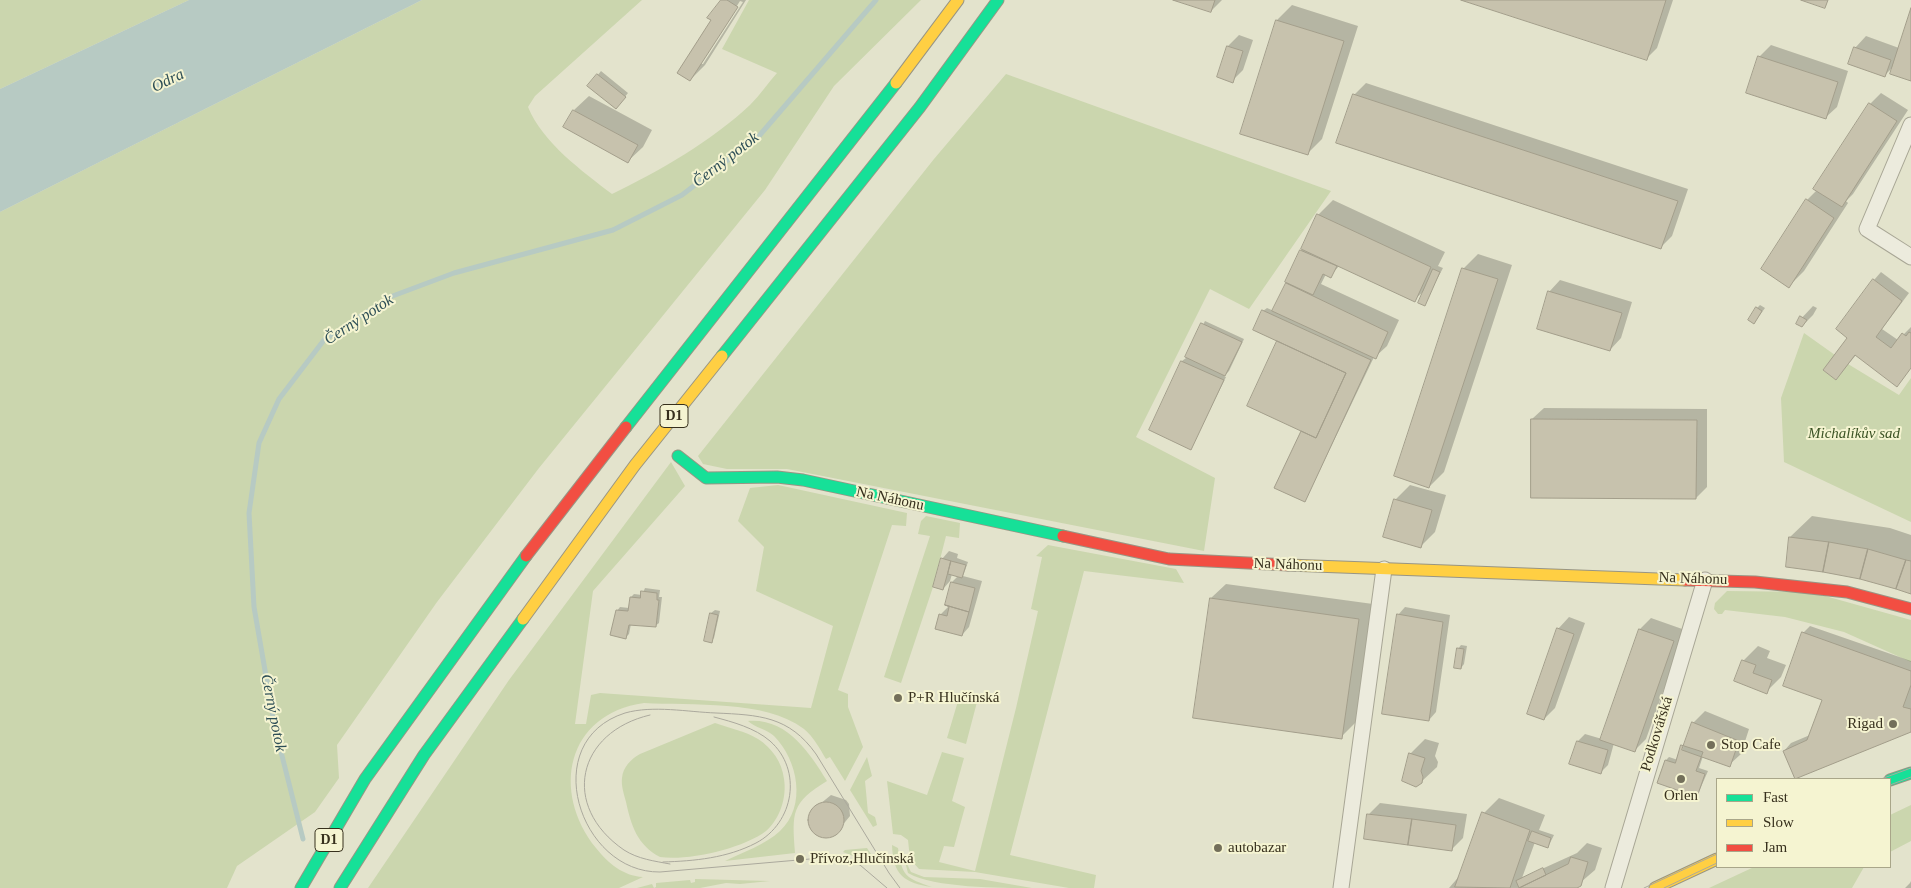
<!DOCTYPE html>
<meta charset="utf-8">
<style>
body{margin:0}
#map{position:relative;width:1911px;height:888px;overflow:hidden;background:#e3e3cc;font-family:"Times New Roman",serif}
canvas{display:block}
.legend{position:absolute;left:1716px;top:778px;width:175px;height:90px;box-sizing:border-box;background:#f5f4d1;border:1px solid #a9a689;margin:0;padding:6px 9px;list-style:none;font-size:15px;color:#37301d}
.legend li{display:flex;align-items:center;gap:10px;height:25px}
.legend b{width:25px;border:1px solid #a9a689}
</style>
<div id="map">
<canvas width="1911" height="888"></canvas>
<ul class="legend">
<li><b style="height:6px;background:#16e098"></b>Fast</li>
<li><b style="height:6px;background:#ffcf43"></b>Slow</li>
<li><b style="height:6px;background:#f24e42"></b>Jam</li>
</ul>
</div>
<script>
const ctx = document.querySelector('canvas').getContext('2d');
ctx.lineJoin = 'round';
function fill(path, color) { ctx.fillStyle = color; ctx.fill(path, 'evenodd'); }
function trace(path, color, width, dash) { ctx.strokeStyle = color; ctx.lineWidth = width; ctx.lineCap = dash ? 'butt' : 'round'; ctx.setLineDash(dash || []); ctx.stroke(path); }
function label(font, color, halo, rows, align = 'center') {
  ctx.font = font + ' "Times New Roman",serif'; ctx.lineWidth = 4; ctx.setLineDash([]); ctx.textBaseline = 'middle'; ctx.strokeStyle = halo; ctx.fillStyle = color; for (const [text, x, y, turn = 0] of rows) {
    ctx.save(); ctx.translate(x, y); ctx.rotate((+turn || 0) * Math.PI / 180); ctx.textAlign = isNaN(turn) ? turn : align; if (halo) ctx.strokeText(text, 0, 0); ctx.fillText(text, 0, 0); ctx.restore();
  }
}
fill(new Path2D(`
 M0 0H189L0 89Z
 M422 0H642L535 96 528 107C543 143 582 171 612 194 658 172 713 140 750 105 760 95 768 83 777 73L722 49 749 0H921L834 86 765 190 539 468 437 602 337 745 339 778 315 812 237 866 227 888H0V212Z
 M1006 74 1331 191 1249 309 1210 289 1136 437 1215 478 1204 551 787 469H727L703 464 698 456 934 159Z
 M1804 333 1835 355 1823 370 1836 380 1848 364 1899 395 1911 378V522L1784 462 1781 398Z
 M671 462 685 486 593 591 575 724H586L591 695 600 693 811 708 833 626 756 591 764 547 738 521 750 488 778 485 907 513 906 526 892 525 838 690 848 694V707L863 747 845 781 830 757 826 759C820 749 813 736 804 729 765 699 691 706 644 703 566 714 551 792 596 848 608 863 623 876 643 877L619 888H368L509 680Z
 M926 516 960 523 959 538 946 536 933 587 901 683 884 677 930 536 918 534 921 521Z
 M1048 545 1176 569 1184 583 1084 571 1010 855 1096 875 1094 888H1069L975 872 919 869 910 859 908 840 901 835 893 834 887 781 927 795 942 752 964 758 952 801 965 807 954 847 944 846 939 862 975 871 1016 708 1038 611 1031 609 1042 557 1036 556Z
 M1727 591 1811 592 1911 620V662L1844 632 1785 617 1725 610 1722 614H1718L1714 609 1715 603Z
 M958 701 977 702 966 744 947 738Z
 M748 721C787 718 809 752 827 781 791 803 792 812 795 853L725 861C743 852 765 845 780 831 807 806 798 760 774 736 767 729 755 728 748 721Z
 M715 723C729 728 745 731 758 739 772 748 782 762 784 779 787 797 780 819 766 831 742 849 688 861 660 857 637 845 631 825 626 802 624 794 621 786 622 778 623 767 631 759 640 754Z
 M867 757 872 776 865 781 868 813 875 817 877 825 873 827 850 790Z
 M1911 805V841L1890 852V815Z
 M892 845 898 848C902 877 906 878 932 887 904 883 893 875 892 845Z
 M867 848 873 857 869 862 843 852 845 850Z
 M904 858 911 872 924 877 980 879 1032 888C1001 888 934 888 908 873Z
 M1754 867H1864L1852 888H1709Z
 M695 879 770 881 740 884 726 883 700 888H637L652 884 654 888 656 887V883L690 880 691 883 695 882Z`), '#cbd6ae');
fill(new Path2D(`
 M189 0H422L0 212V89Z`), '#b7cac3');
fill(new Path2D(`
 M723 0H746L705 65 690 80 712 20ZM740 1 743 2 703 64H700Z
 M1178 0H1222L1211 11Z
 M1465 0H1673L1657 48 1646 59Z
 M1292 5 1358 26 1322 139 1307 154 1241 133 1277 20Z
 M1911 12V80L1893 67 1884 76 1855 48 1866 36 1899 48Z
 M1239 35 1253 40 1243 70 1232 81 1228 46Z
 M1771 45 1848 71 1837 107 1825 118 1759 57Z
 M601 71 628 93 619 104 589 86Z
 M1366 83 1688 189 1672 236 1661 247 1354 95Z
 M1881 93 1908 110 1853 194 1846 201 1848 203 1804 271 1789 286 1807 200 1817 190 1870 104Z
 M589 96 652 130 643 147 628 161 574 110Z
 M1333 200 1445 252 1438 266 1443 268 1424 304V291L1414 300 1340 265 1330 276 1326 274 1321 284 1399 320 1387 346 1375 357H1374L1305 501 1302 430 1279 340 1263 311 1267 308 1274 311 1318 215Z
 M1478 254 1512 265 1444 472 1429 487 1463 269Z
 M1881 272 1909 293 1882 329 1898 340 1911 327V368L1897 385 1856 355 1836 379 1849 337 1874 280Z
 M1560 280 1632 302 1621 338 1610 350 1549 292Z
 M1760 305 1765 308 1757 319V308Z
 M1813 306 1817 308 1813 315 1802 326 1797 323Z
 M1205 321 1244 339 1229 371 1224 376 1226 377 1191 448 1182 361 1186 358Z
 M1544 408 1707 409V487L1696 498 1532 419Z
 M1410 485 1446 495 1435 532 1420 547 1395 500Z
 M1812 516 1890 528 1911 535V593L1860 578 1788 566 1790 537Z
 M949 551 958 554 957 558 968 562 963 576 982 581 969 627 962 635 940 615 949 606 946 605 952 582 958 576 952 574 950 581 943 589 942 559Z
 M1226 584 1373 604 1356 722 1341 737 1211 598Z
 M645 588 660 590 659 597H662L659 623 655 626 631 624 629 634 626 637 617 611 620 607 629 608 631 597 634 594 642 595Z
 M1405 607 1450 615 1436 712 1429 720 1398 615Z
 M715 610 720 611 714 638 711 641V613Z
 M1569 617 1585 623 1555 708 1544 719 1558 629Z
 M1651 618 1685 630 1646 739 1635 750 1614 743 1608 765 1600 773 1578 741 1585 734 1602 739 1640 629Z
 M1810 626 1911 661V730L1784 751 1791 743 1810 735 1823 699 1803 633Z
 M1461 645 1467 646 1464 664 1461 668 1458 649Z
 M1758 646 1770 651 1767 658 1786 665 1781 677 1766 692 1743 661Z
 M1705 711 1749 729 1741 754 1729 765 1703 756 1699 768 1708 771 1697 796 1666 760 1669 757 1678 760 1693 723Z
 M1425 739 1439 743 1435 756 1438 762 1437 767 1421 782 1410 754Z
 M831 795 846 800 849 804 850 816 836 833 820 835 812 829 810 818 814 809Z
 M1499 798 1545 815 1539 830 1554 835 1548 847 1535 842 1522 878 1577 853 1587 843 1602 848 1595 870 1574 888H1449L1462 873 1484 813Z
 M1380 803 1467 814 1463 838 1452 849 1369 814Z
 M1911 881V888H1905L1910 883Z`), '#0003');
trace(new Path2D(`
 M303 839 275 728 254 607 249 513 259 443 279 399 324 340 390 297 454 273 613 230 682 195 759 136 876 0`), '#b7cac3', 5);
const building = new Path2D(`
 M721 0H727L738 7 690 81 677 73 711 20 707 18Z
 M1173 0H1215L1211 12Z
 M1461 0H1666L1647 60Z
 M1801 0H1828L1825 8Z
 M1911 8V81L1890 74Z
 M1276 20 1344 41 1308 155 1240 134Z
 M1227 46 1243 51 1233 83 1217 77Z
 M1854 47 1891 60 1885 77 1848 64Z
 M1758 56 1838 82 1826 119 1746 93Z
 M597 74 626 97 616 109 587 86Z
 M1353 94 1678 201 1661 249 1336 143Z
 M1869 103 1897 121 1842 207 1813 189Z
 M573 110 638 145 628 163 563 127Z
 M1806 199 1834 218 1789 288 1761 269Z
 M1317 214 1431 267 1415 302 1301 249Z
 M1300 250 1337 266 1331 278 1323 274 1313 295 1285 282Z
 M1462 268 1498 279 1429 488 1394 476Z
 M1433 269 1440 272 1425 306 1418 303Z
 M1873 279 1902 301 1876 337 1891 348 1902 333 1906 336 1909 332 1911 333V368L1897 387 1855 355 1836 380 1823 370 1847 338 1836 329Z
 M1286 283 1388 332 1376 359 1272 311Z
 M1548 291 1622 313 1610 351 1537 329Z
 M1756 307 1762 311 1754 324 1748 320Z
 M1262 310 1371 360 1305 502 1274 488 1301 431 1316 438 1346 373 1253 330Z
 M1800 316 1807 320 1802 327 1796 324Z
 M1201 323 1242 342 1225 376 1185 357Z
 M1277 341 1346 373 1316 438 1247 406Z
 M1181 361 1224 380 1191 450 1149 430Z
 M1531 419 1697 420 1696 499 1531 498Z
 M1394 499 1432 510 1421 548 1383 537Z
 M1789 537 1829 542 1823 572 1786 567Z
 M1829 542 1868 549 1860 579 1823 572Z
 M1868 549 1906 560 1896 589 1860 579Z
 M941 558 951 561 943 590 933 587Z
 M1906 560 1911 561V594L1896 589Z
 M951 561 966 565 962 578 948 574Z
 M951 582 975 588 969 612 945 605Z
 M641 591 657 593V600H659L656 627 629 625 626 639 610 635 616 610 628 611 630 597 640 598Z
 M1210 598 1359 619 1342 739 1193 718Z
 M945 605 969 612 962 636 935 629 939 614 947 616 949 607Z
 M710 613 718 615 712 643 704 641Z
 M1397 614 1443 622 1429 721 1382 714Z
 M1557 628 1574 634 1544 720 1527 714Z
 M1639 629 1674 641 1635 752 1600 740Z
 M1802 632 1911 671V685L1903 707 1911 709V732L1795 779 1783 751 1807 740 1822 700 1783 686Z
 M1457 648 1464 649 1461 669 1454 668Z
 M1742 660 1756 665 1753 673 1772 680 1767 694 1734 681Z
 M1692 722 1739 741 1730 767 1682 750Z
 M1577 741 1608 750 1601 774 1569 764Z
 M1681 745 1703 752 1696 771 1705 774 1697 797 1657 783 1665 760 1675 763Z
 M1409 753 1425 758 1421 771 1423 777 1422 783 1416 787 1402 781Z
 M808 820a18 18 0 1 1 36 0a18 18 0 1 1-36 0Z
 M1482 812 1530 830 1510 888 1455 887Z
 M1367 814 1412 819 1408 845 1364 839Z
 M1412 819 1456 825 1452 851 1408 845Z
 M1532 831 1551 838 1548 848 1528 841Z
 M1571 857 1588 862 1581 886 1577 888H1519L1568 864Z
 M1543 868 1546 875 1519 888 1516 881Z`);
fill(building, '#c7c2ad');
trace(building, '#a39e8b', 1);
const street = new Path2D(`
 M1911 125 1867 229 1911 257
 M1341 888 1384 569
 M1613 888 1705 580`);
const fast = new Path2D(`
 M722 356 920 107 998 0
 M626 427 896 83
 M678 456 706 478 777 477 803 480 1063 536
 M1890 780 1911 773
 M301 888 365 779 526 556
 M340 888 424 755 523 619`);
const slow = new Path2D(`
 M896 83 958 0
 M1288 565 1685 580
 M523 619 635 465 722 356
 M1655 888 1717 859`);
const jam = new Path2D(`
 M1063 536 1169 559 1288 565
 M526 556 626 427
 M1685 580 1755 582 1847 592 1911 609`);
trace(street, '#a8a695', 17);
trace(fast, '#989584', 13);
trace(slow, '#989584', 13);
trace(jam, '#989584', 13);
trace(street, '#ecebdd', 15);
trace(fast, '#16e098', 11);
trace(slow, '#ffcf43', 11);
trace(jam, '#f24e42', 11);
trace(new Path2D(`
 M650 715C577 732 560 806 624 850 638 859 654 861 670 864
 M1881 779 1911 768
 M1890 785 1911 777
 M663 862C695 861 727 858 756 843 794 823 803 770 770 741 755 728 733 722 714 717
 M887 888 860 865 833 857 660 872C579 873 537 741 625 713 653 705 688 712 716 713 759 715 789 716 816 754L889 873 900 888
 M1644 888 1717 854
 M1664 888 1717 863`), '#aba99d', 1);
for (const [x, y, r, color] of [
 [898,698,5,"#736f5a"],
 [1893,724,5,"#736f5a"],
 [1711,745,5,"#736f5a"],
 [1681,779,5,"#736f5a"],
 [1218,848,5,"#736f5a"],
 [800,859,5,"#736f5a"]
]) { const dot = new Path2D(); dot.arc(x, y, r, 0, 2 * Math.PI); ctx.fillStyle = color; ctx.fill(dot); trace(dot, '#f5f4d1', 2); }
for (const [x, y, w] of [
 [674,416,28],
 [329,840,28]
]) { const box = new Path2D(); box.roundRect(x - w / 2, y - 11.5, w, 23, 4); ctx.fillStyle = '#f5f4d1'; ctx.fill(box); trace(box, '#37301d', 1); }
label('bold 14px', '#37301d', null, [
 ["D1",674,416],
 ["D1",329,840]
]);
label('italic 15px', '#3b5324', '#f5f4d1', [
 ["Michalíkův sad",1854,434]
]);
label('15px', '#37301d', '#f5f4d1', [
 ["Na Náhonu",890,499,12],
 ["Na Náhonu",1288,565,2],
 ["Na Náhonu",1693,579,2],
 ["Podkovářská",1657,734,-73]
]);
label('15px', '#37301d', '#f5f4d1', [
 ["P+R Hlučínská",908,698],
 ["Rigad",1883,724,"right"],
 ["Stop Cafe",1721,745],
 ["Orlen",1681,796,"center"],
 ["autobazar",1228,848],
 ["Přívoz,Hlučínská",810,859]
], 'left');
label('italic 16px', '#2d4e56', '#f5f4d1', [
 ["Odra",168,81,-26],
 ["Černý potok",726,160,-38],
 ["Černý potok",359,320,-33],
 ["Černý potok",273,713,79]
]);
</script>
